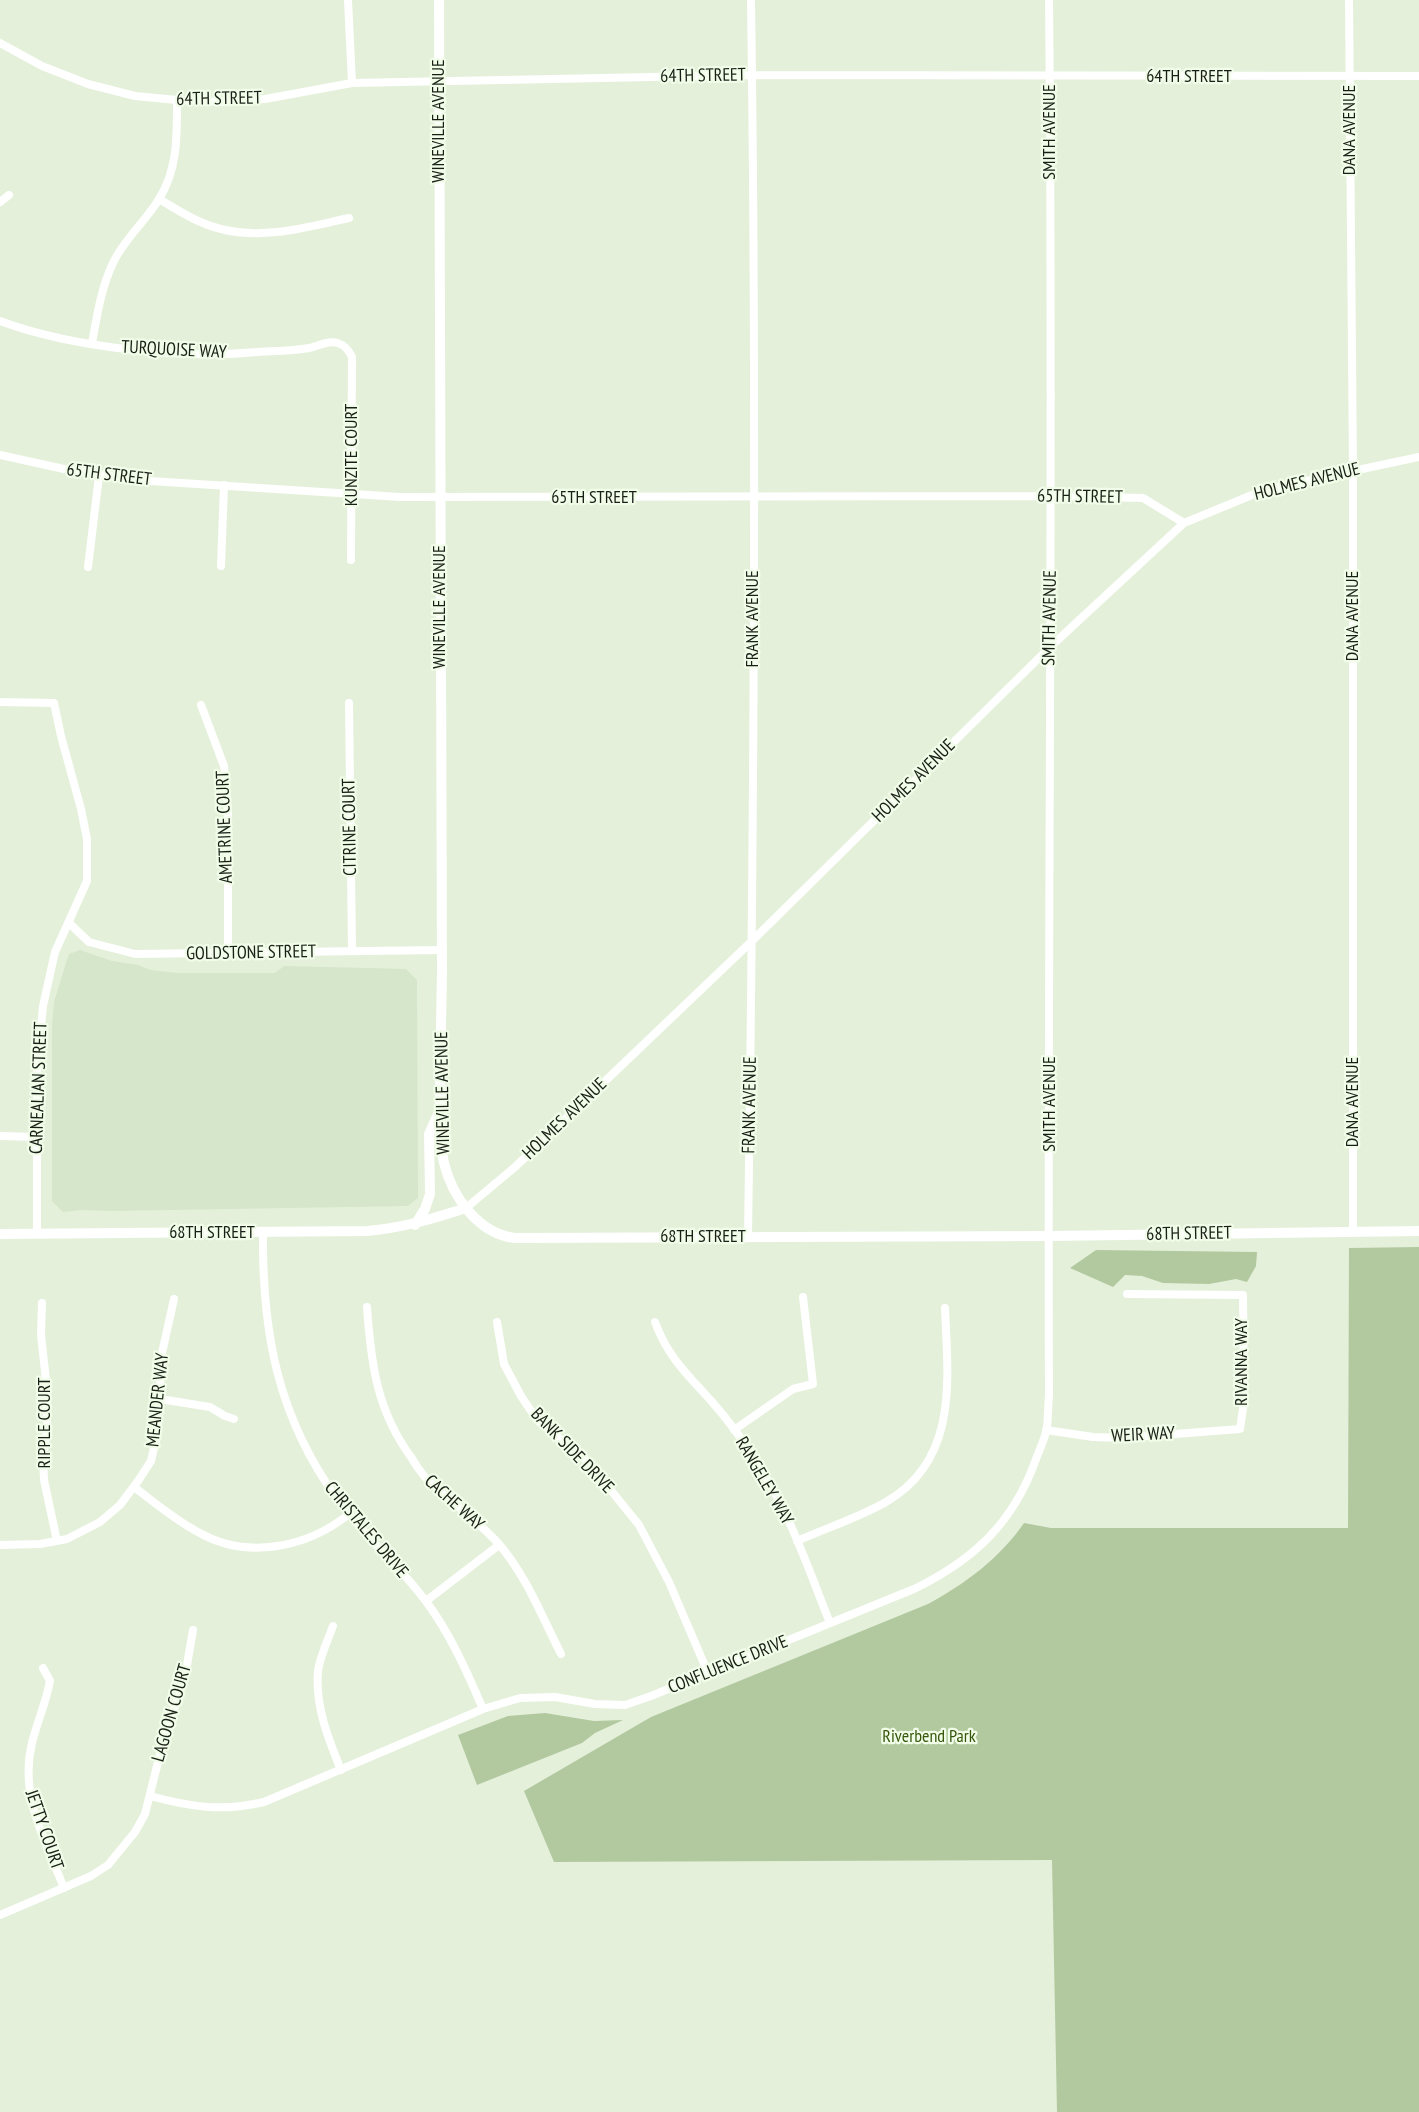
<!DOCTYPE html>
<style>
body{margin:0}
canvas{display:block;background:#e4f0da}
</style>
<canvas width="1419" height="2112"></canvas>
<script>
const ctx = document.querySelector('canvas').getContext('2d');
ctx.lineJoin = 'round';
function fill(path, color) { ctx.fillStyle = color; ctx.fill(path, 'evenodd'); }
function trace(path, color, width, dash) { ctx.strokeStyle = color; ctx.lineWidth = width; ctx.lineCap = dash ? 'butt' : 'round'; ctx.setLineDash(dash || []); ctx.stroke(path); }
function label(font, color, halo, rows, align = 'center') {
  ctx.font = font + ' "PT Sans Narrow",sans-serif'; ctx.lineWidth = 4.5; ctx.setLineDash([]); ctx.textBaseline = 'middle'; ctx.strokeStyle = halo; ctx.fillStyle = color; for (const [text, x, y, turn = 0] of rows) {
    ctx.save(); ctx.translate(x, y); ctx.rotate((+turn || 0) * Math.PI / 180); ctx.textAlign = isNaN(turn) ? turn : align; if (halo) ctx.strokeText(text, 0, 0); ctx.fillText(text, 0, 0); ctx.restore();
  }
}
fill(new Path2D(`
 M80 950 112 961 138 965 150 970 177 973H275L284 966 406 969 417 980 418 1198 408 1206 111 1211 81 1210 63 1212 52 1201V1024L54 1002 66 963 69 954Z`), '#d6e6ca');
fill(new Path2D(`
 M1419 1247V2112H1057L1052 1860 554 1862 524 1791 651 1717 928 1604C965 1584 1000 1558 1024 1523L1051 1528H1348L1349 1248Z
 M1096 1250 1257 1252 1256 1266 1247 1282 1236 1279 1209 1284 1163 1283 1142 1276 1125 1275 1113 1287 1070 1268Z
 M545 1713 594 1721 623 1720 595 1733 582 1743 477 1785 458 1735 508 1716Z`), '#b2c9a0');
trace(new Path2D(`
 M348 0 352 83
 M1349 0 1353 470V1231
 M0 43 42 66 88 84 135 96 177 100 222 102 265 99 352 83 752 75 1419 76
 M159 199C179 211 199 224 221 229 264 240 307 227 349 218
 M0 202 9 195
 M0 321C73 348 181 359 258 352 275 351 293 351 309 348 319 346 330 339 340 344 346 346 349 351 352 357L351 560
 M92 343C97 316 101 288 113 263 124 239 146 221 159 199 178 169 177 135 177 100
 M0 455 64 469 135 480 400 497 1052 496 1143 498 1184 523
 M221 566 224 485
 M88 567 99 476
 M0 702 54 703 61 736 81 809 87 839V881L55 952 43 1006 37 1071V1234
 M349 703 352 951
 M201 705 224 766 228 813V953
 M69 923 89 942 135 954 442 950
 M0 1136 36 1137
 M466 1208 515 1167 753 940 1049 648 1184 523 1264 490 1419 457
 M263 1233C262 1333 278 1418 338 1500 364 1536 399 1565 425 1600 450 1633 467 1672 483 1709
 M748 1237C754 825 757 412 751 0
 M42 1303 41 1335 47 1389V1431L43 1458 44 1480 57 1541
 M367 1307C371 1364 377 1411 411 1457 415 1464 419 1470 424 1476 447 1500 475 1518 498 1543 526 1575 542 1617 561 1654
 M497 1322 504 1364 521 1396 537 1420 588 1462 639 1525 669 1582 708 1673
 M655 1322C668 1358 689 1376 713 1403 728 1420 742 1439 754 1458 788 1508 808 1568 830 1623
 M160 1399 210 1407 225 1416 234 1419
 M734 1430 793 1389 813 1384 803 1297
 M1046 1430 1093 1437 1123 1438 1240 1429 1244 1402 1243 1295 1127 1294
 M134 1487C154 1502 175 1520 198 1532 246 1560 307 1548 349 1514
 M797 1541C826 1528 858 1518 886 1502 959 1460 948 1379 945 1308
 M0 1545 40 1544 67 1539 100 1522 120 1505 138 1481 151 1461 157 1435 162 1353 174 1299
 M426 1601 499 1545
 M333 1626C328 1640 320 1656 318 1671 315 1706 328 1738 341 1770
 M43 1668 50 1681C46 1703 37 1722 32 1743 19 1796 45 1840 64 1888
 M150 1796C191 1807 222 1812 264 1802L483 1709 520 1698 555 1697 595 1704 625 1705 651 1696 914 1589C974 1560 1014 1522 1036 1459 1040 1449 1045 1438 1047 1428 1048 1417 1048 1406 1049 1396 1047 930 1054 465 1049 0
 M0 1915 91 1876 108 1865 135 1832 145 1814 163 1742 185 1677 193 1630`), '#fff', 8);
trace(new Path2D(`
 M439 0 442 971C441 1007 441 1044 440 1081 440 1107 438 1136 444 1163 452 1196 478 1234 515 1238L1050 1236 1419 1231
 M415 1225 425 1209 430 1194 429 1134 438 1114
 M0 1234 367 1231C402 1228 432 1219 466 1208`), '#fff', 10);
label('18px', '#191e16', '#f1fde8', [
 ["64TH STREET",703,76,-1],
 ["64TH STREET",1189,77],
 ["64TH STREET",219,99,-1],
 ["WINEVILLE AVENUE",439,121,-90],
 ["DANA AVENUE",1350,130,-90],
 ["SMITH AVENUE",1050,132,-90],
 ["TURQUOISE WAY",174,350,3],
 ["KUNZITE COURT",352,455,-90],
 ["65TH STREET",109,475,7],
 ["HOLMES AVENUE",1307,482,-14],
 ["65TH STREET",1080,497,1],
 ["65TH STREET",594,498],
 ["WINEVILLE AVENUE",440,607,-90],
 ["DANA AVENUE",1353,616,-90],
 ["SMITH AVENUE",1050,618,-89],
 ["FRANK AVENUE",753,619,-90],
 ["HOLMES AVENUE",914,781,-45],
 ["AMETRINE COURT",225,827,-92],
 ["CITRINE COURT",350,827,-91],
 ["GOLDSTONE STREET",251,953,-1],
 ["CARNEALIAN STREET",39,1088,-88],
 ["WINEVILLE AVENUE",443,1093,-91],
 ["DANA AVENUE",1353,1102,-90],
 ["SMITH AVENUE",1050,1104,-90],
 ["FRANK AVENUE",750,1105,-89],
 ["HOLMES AVENUE",565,1119,-44],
 ["68TH STREET",212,1233],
 ["68TH STREET",1189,1234,-1],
 ["68TH STREET",703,1237],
 ["RIVANNA WAY",1242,1362,-90],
 ["MEANDER WAY",158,1400,-84],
 ["RIPPLE COURT",45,1423,-90],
 ["WEIR WAY",1143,1435,-3],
 ["BANK SIDE DRIVE",572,1451,46],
 ["RANGELEY WAY",764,1481,60],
 ["CACHE WAY",454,1503,42],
 ["CHRISTALES DRIVE",366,1530,50],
 ["CONFLUENCE DRIVE",728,1665,-22],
 ["LAGOON COURT",172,1713,-74],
 ["JETTY COURT",44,1830,71]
]);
label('18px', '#35560a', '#f1fde8', [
 ["Riverbend Park",929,1737]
]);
</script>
